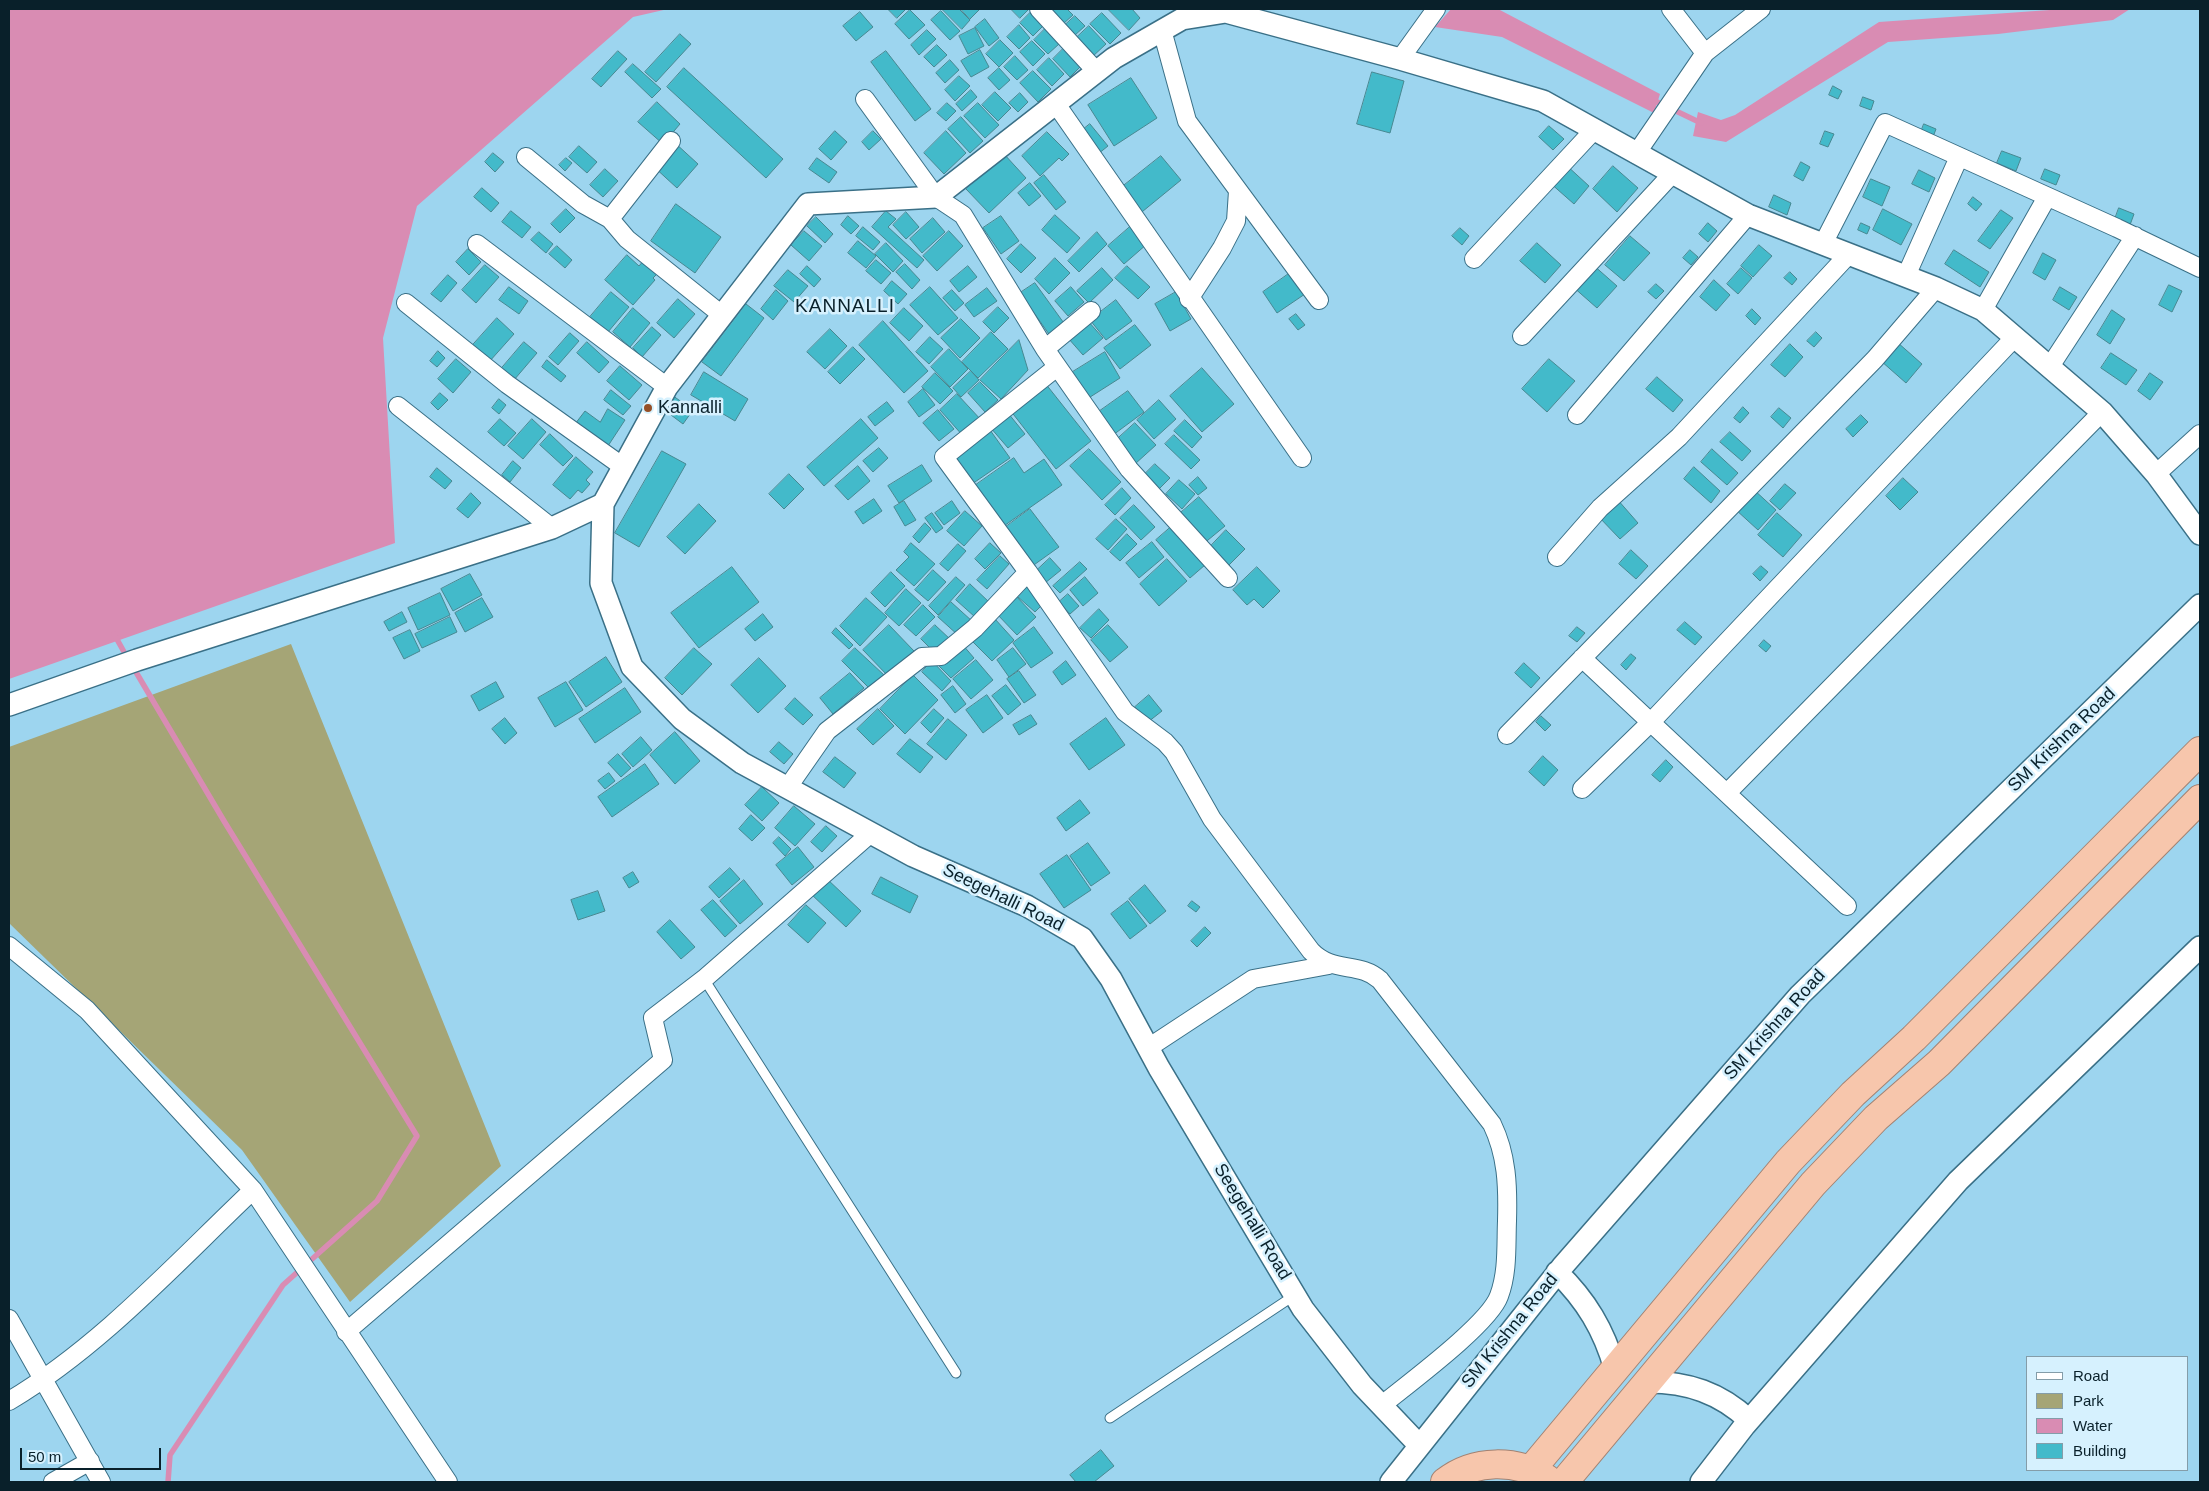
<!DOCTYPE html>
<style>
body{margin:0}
#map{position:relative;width:2209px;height:1491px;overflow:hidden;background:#9dd5ef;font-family:Helvetica,sans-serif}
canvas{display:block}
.frame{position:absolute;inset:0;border:10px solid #09202a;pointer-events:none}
.legend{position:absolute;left:2026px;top:1356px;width:162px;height:115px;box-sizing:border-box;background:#d6f1fe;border:1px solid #849da9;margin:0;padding:6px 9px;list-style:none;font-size:15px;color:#09202a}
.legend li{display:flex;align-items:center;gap:10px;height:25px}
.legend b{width:25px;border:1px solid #849da9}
.scale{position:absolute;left:20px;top:1448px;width:141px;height:22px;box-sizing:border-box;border:2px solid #09202a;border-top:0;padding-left:6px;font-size:15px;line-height:18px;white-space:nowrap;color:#09202a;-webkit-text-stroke:4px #d6f1fe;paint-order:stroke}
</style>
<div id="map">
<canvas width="2209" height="1491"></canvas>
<div class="frame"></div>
<ul class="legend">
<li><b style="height:6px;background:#fff"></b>Road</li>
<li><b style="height:14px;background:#a5a576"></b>Park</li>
<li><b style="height:14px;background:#d98cb3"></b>Water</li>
<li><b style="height:14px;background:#43baca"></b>Building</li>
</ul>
<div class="scale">50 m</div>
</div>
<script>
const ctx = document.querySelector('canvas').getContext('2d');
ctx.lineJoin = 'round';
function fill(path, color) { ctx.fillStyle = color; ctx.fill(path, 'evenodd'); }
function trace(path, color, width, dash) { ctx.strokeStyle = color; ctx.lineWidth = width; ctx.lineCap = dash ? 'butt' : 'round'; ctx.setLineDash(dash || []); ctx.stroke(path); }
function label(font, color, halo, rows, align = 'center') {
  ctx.font = font + ' Helvetica,sans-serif'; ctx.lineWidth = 5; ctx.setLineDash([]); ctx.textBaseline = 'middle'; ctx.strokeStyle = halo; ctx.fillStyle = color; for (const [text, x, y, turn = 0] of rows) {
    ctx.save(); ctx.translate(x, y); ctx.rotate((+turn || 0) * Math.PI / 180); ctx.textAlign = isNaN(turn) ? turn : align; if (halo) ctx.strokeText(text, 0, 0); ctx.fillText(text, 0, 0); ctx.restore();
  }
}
fill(new Path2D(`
 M291 644 501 1166 350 1302 242 1150 9 923V747Z`), '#a5a576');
fill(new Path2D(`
 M9 9H668L633 17 417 206 383 338 395 543 9 679Z
 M1451 9H1498L1660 94 1654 113 1502 37 1435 27Z
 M2064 9H2130L2113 20 1998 34 1888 42 1726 142 1693 136 1698 112 1721 120 1735 115 1879 22Z`), '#d98cb3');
trace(new Path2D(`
 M1651 99 1701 123
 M114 634 128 659
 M133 667 224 821 417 1136 377 1201 283 1285 170 1455 168 1482`), '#d98cb3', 5.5);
const building = new Path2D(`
 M888 9H906L897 18Z
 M942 9H959L970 20 962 29Z
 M961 9H980L970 19Z
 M1011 9H1029L1020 18Z
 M1055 9H1067L1073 15 1063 24 1052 12Z
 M1108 9H1132L1140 18 1129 30Z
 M910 10 925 25 909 39 895 24Z
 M941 11 960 31 950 40 931 20Z
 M860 12 873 27 856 41 843 26Z
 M1030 13 1043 26 1033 36 1020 23Z
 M1102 13 1121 33 1110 44 1090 24Z
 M1075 16 1085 26 1074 36 1064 26Z
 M985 19 999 38 989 46 975 27Z
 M1019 25 1030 38 1019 49 1007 37Z
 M1089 26 1106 44 1091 58 1074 40Z
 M975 28 984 46 968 54 959 36Z
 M1045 29 1059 44 1048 54 1034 40Z
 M927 30 936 39 919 55 911 45Z
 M680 34 691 44 656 82 645 72Z
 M1000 40 1013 53 999 67 986 54Z
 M1032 41 1045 54 1033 66 1020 52Z
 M937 45 947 55 934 67 924 57Z
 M1065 47 1082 65 1070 77 1053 59Z
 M980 50 989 67 971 77 961 61Z
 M618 51 627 59 601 87 592 79Z
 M886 51 931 109 915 121 871 62Z
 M1015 56 1028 70 1017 80 1004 67Z
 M1049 58 1064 74 1052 86 1037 70Z
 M950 60 959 70 945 83 936 73Z
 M633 64 661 89 652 98 625 72Z
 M684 68 783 159 766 178 667 87Z
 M999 68 1010 80 999 90 988 78Z
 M1033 71 1051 89 1038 102 1020 83Z
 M1372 72 1404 81 1390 133 1357 124Z
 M959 76 970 86 955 101 945 90Z
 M1131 78 1157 118 1114 146 1088 105Z
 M1833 86 1842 91 1838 99 1829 95Z
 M971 90 977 97 962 111 956 104Z
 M995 92 1011 108 998 121 982 105Z
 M1020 93 1028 102 1018 112 1009 103Z
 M1863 97 1874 101 1871 110 1860 106Z
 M657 102 680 124 663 144 638 122Z
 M947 103 956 111 946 121 937 113Z
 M978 103 999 125 985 138 964 116Z
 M961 117 983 141 970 153 948 129Z
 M1090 124 1108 146 1098 154 1080 132Z
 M1924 124 1936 129 1933 137 1921 132Z
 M1549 126 1564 139 1553 150 1539 137Z
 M835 131 847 142 831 160 819 149Z
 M873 131 881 139 869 150 862 142Z
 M946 131 966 153 944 174 924 153Z
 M1825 131 1834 134 1828 147 1820 144Z
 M1047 132 1069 154 1062 161 1059 158 1040 176 1022 156Z
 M674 142 698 164 677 188 653 166Z
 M579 146 597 162 587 173 569 157Z
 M2002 151 2021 158 2016 171 1997 163Z
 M493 153 504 162 495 172 485 162Z
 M1004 154 1026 178 989 213 966 189Z
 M1161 156 1181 180 1137 216 1117 191Z
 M566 158 572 163 565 171 559 165Z
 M817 158 837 172 829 183 809 169Z
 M1801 162 1810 167 1803 181 1794 176Z
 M1565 164 1589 186 1574 204 1549 182Z
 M1613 166 1638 188 1617 212 1593 189Z
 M605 169 618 181 603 197 590 185Z
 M2045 169 2060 175 2056 185 2041 179Z
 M1919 170 1935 178 1929 192 1912 184Z
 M1044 175 1066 202 1056 210 1034 183Z
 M1871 179 1890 187 1882 206 1863 197Z
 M1030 183 1041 196 1029 206 1018 193Z
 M482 188 499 203 491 212 474 197Z
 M1774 195 1791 203 1787 215 1769 207Z
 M1973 197 1982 204 1976 211 1968 204Z
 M676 204 721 237 695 273 651 241Z
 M2119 208 2134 214 2130 225 2115 219Z
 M566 209 575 218 560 233 551 224Z
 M1883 209 1912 224 1901 245 1873 230Z
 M2001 210 2013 218 1990 249 1978 241Z
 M511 211 531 227 522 238 502 222Z
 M886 211 896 219 888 227 924 260 917 268 872 227Z
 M906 212 919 227 906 239 893 225Z
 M1055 215 1080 238 1067 253 1042 230Z
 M848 216 859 226 851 234 841 225Z
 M1001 216 1019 241 1001 254 983 228Z
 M816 217 833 234 825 243 807 226Z
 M933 218 945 232 922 253 910 239Z
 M1708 223 1717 231 1708 242 1699 234Z
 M1861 223 1870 227 1867 234 1858 230Z
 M1131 226 1147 244 1124 264 1108 246Z
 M863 227 880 242 873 250 856 236Z
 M1460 228 1469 236 1462 245 1452 236Z
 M804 231 822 246 809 261 791 245Z
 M949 231 963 246 937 271 923 256Z
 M539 232 553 244 546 253 531 240Z
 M1097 232 1107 244 1079 272 1068 261Z
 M1630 236 1650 253 1624 281 1605 265Z
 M858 241 876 256 866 268 848 253Z
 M886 243 903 261 893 272 875 254Z
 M1537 243 1561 265 1545 283 1520 261Z
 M1021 244 1036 258 1021 273 1007 259Z
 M1759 245 1772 256 1753 277 1741 266Z
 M557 246 572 260 565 268 549 254Z
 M468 249 481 262 469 275 456 262Z
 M1690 250 1698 257 1691 265 1683 258Z
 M1954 250 1989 272 1980 287 1945 264Z
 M2043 253 2056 260 2045 280 2033 273Z
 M627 255 639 266 644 260 658 273 653 278 655 280 633 305 605 280Z
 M1055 258 1070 273 1049 294 1035 279Z
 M876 260 891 273 881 284 866 271Z
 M905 264 920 280 912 289 896 272Z
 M1592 264 1617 286 1597 308 1572 286Z
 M485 265 499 277 476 303 462 290Z
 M807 266 821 279 814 287 800 274Z
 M968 266 977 277 959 292 950 281Z
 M1127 266 1150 287 1138 299 1115 278Z
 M1102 268 1113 280 1089 303 1077 291Z
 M1741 268 1752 278 1738 294 1727 284Z
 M788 270 808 286 794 302 774 286Z
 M1790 272 1797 279 1792 285 1784 278Z
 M1290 273 1305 294 1277 313 1263 292Z
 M448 275 457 283 441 302 431 294Z
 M1714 280 1730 295 1716 311 1700 297Z
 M892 281 907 294 898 304 884 291Z
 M1035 283 1066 326 1051 337 1020 293Z
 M1656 284 1664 291 1656 299 1648 292Z
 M2169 285 2182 291 2172 312 2159 305Z
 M509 287 528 301 519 314 499 300Z
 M930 287 958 318 938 335 910 305Z
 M1071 287 1084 302 1068 316 1055 301Z
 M2060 287 2077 297 2069 310 2053 300Z
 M987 288 997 301 974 317 965 305Z
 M776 290 788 301 773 320 761 309Z
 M952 290 964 303 955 311 943 298Z
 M611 292 629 307 608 332 590 317Z
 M1176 292 1191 319 1170 331 1155 304Z
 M678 299 695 314 674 338 657 323Z
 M1116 300 1132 321 1106 340 1090 320Z
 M746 304 764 318 721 376 702 362Z
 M998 307 1009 318 994 333 983 322Z
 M633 308 650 323 630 347 613 332Z
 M904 308 923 326 909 341 890 323Z
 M1752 309 1761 318 1755 325 1746 316Z
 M2112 310 2125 319 2110 344 2097 335Z
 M1296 314 1305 325 1298 330 1289 319Z
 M497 318 514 334 489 362 471 347Z
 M961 319 980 338 960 358 941 338Z
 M883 321 928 371 904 393 859 345Z
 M1088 321 1103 338 1083 355 1068 338Z
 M1135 325 1151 345 1120 369 1104 348Z
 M652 327 661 335 642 357 633 348Z
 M830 329 847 346 825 369 807 352Z
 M991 332 1008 349 978 378 962 362Z
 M1816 332 1822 338 1814 347 1807 341Z
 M570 333 579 341 558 365 549 357Z
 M930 337 943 349 929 364 916 352Z
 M1019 340 1028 370 1001 399 980 380Z
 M524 342 537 353 514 380 501 369Z
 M587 342 609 362 599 373 577 353Z
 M1897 342 1922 364 1906 383 1881 361Z
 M1790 344 1803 357 1785 377 1771 365Z
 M853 347 865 359 840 384 828 372Z
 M949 349 968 369 950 387 931 367Z
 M438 351 445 358 437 367 430 361Z
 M1105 352 1120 378 1087 399 1071 373Z
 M2111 353 2137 370 2126 385 2101 368Z
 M456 359 471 372 453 393 438 379Z
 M1549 359 1575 381 1547 412 1522 389Z
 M547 360 566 376 561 382 542 367Z
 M620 366 642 385 629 400 607 381Z
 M1202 368 1234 404 1202 432 1170 396Z
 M971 371 979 380 961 397 953 388Z
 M704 372 748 399 735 421 691 395Z
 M935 373 953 391 940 404 922 387Z
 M2150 373 2163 382 2150 400 2138 391Z
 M1657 377 1683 400 1673 412 1646 389Z
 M980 382 998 400 985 412 968 393Z
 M1045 383 1091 441 1056 469 1010 410Z
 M923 389 935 405 919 417 908 402Z
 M611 390 631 406 623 415 604 400Z
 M1128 391 1144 412 1113 435 1097 413Z
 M440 393 448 400 438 410 431 403Z
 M669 393 693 410 683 424 659 406Z
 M957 394 982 421 964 437 940 410Z
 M499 399 506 405 499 414 492 408Z
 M1159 400 1176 419 1154 439 1137 420Z
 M887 402 894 411 875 426 868 417Z
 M1743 407 1749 413 1740 423 1734 418Z
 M1779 408 1791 418 1783 428 1771 417Z
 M608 409 625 420 606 449 575 424 585 411 600 422Z
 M938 410 954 429 939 441 923 423Z
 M1008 413 1025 434 1008 448 990 427Z
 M1861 415 1868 422 1853 437 1846 429Z
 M500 419 516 433 504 446 488 432Z
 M532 419 546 432 523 459 508 446Z
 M861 419 878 438 824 486 807 467Z
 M1185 420 1202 437 1192 448 1174 431Z
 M1135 423 1156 445 1135 464 1114 442Z
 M990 430 1010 458 972 484 952 456Z
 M1730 432 1751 451 1742 461 1720 442Z
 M550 434 573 456 563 466 540 445Z
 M1174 435 1200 460 1191 469 1165 444Z
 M879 448 888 458 873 472 863 461Z
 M1089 449 1121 482 1102 500 1070 466Z
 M1712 449 1738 473 1727 485 1701 462Z
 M662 451 686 464 639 547 615 533Z
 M576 457 593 472 586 480 590 484 582 493 578 490 570 499 553 485Z
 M1014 458 1024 473 1044 459 1062 485 1001 528 973 487Z
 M513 461 521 468 510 482 502 475Z
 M1155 464 1170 478 1158 490 1143 476Z
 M922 465 932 481 899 503 888 486Z
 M858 466 870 481 848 500 835 486Z
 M1694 467 1720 491 1711 503 1684 479Z
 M437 468 452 481 445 489 430 477Z
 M789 474 804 489 784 509 769 494Z
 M1198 477 1207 488 1198 495 1189 485Z
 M1903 478 1918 492 1900 510 1886 496Z
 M1179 480 1195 494 1182 509 1166 494Z
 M1785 484 1796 493 1780 510 1770 501Z
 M1122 488 1131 498 1115 515 1105 505Z
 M1753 489 1776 510 1758 530 1735 509Z
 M471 493 481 503 468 518 457 509Z
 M1199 497 1225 526 1202 545 1177 516Z
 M874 499 882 511 863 524 855 512Z
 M1617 499 1638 523 1620 539 1598 516Z
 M904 501 916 520 905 526 894 507Z
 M952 501 960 513 944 525 935 513Z
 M699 504 716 521 685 554 667 537Z
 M1134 505 1155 527 1141 540 1120 518Z
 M1030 509 1059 547 1031 567 1003 529Z
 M965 511 982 526 964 546 947 531Z
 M932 513 943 528 936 533 925 518Z
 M1777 513 1802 535 1783 557 1758 535Z
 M1116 519 1127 529 1108 550 1096 539Z
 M925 523 931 529 919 543 913 537Z
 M1171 527 1205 565 1190 578 1156 540Z
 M1226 530 1245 549 1228 566 1209 548Z
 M1127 534 1137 544 1120 561 1110 552Z
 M1152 542 1164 557 1139 578 1126 563Z
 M911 543 935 564 914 586 896 570 909 557 904 552Z
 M990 543 1001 553 985 569 975 559Z
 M958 544 966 551 948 571 940 564Z
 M1631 550 1648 566 1636 579 1619 564Z
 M1000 556 1009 564 987 589 977 580Z
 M1050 558 1061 570 1045 583 1035 572Z
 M1167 559 1187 581 1159 606 1140 584Z
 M1080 562 1087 569 1060 593 1053 586Z
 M1761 566 1768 572 1760 581 1753 574Z
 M732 567 759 602 699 648 671 613Z
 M1257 567 1280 591 1263 608 1254 599 1247 605 1233 590Z
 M933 570 946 582 928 601 915 590Z
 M891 572 905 586 885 607 871 593Z
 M470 574 482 595 453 611 441 589Z
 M956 577 965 585 938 615 929 606Z
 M1085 577 1098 593 1083 606 1070 590Z
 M970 584 989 602 975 617 956 600Z
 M1029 585 1047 600 1035 612 1018 597Z
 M906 589 921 603 899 626 885 613Z
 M440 593 450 615 418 630 408 608Z
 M1068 594 1079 606 1070 614 1059 602Z
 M1015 595 1036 617 1017 635 996 613Z
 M482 598 493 617 465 632 455 613Z
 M866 598 887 617 860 646 840 626Z
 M951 602 972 621 959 636 938 617Z
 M923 605 935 617 916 636 904 625Z
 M1099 609 1109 620 1091 638 1080 628Z
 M402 612 407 622 389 631 384 622Z
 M763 614 773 627 755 641 745 629Z
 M450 617 457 632 422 648 415 634Z
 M995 619 1014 640 992 661 972 641Z
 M1685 622 1702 637 1695 645 1677 630Z
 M889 625 914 651 888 676 863 650Z
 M935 625 951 640 937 655 921 639Z
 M1108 625 1128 647 1110 662 1091 640Z
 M1034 627 1053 653 1031 668 1013 643Z
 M1577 627 1585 633 1577 642 1569 636Z
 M836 628 853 645 849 649 832 633Z
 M410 630 420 651 404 659 393 638Z
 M1764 640 1771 646 1766 652 1759 646Z
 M962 644 974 658 951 678 938 665Z
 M694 648 712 664 682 695 665 678Z
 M855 648 884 675 870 689 842 661Z
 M1013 648 1026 664 1009 677 997 660Z
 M1631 654 1636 658 1626 670 1621 665Z
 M606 657 622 682 586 707 569 682Z
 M759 658 786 686 758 713 731 685Z
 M976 660 993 680 971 699 953 679Z
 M932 661 951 681 942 691 922 672Z
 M1066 661 1076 675 1062 685 1053 672Z
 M1524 663 1540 678 1531 688 1515 673Z
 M1019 671 1036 695 1024 703 1007 679Z
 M850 673 864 688 833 714 820 698Z
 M913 675 938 700 905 734 880 709Z
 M496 682 504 697 479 711 471 696Z
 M566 682 583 710 555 727 538 698Z
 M1006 685 1021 704 1008 715 992 696Z
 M953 686 966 704 955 713 941 695Z
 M625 688 641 712 595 743 579 719Z
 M987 695 1003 718 983 733 966 710Z
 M1149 695 1162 711 1148 722 1135 707Z
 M795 698 813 715 803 725 785 709Z
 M878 709 894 726 873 745 857 729Z
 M934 709 944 718 931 733 921 723Z
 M1031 715 1037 724 1019 735 1013 725Z
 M1541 716 1551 725 1545 731 1536 722Z
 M505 718 517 733 505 744 492 729Z
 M1106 718 1125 745 1089 770 1070 744Z
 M948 719 967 735 946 760 927 744Z
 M675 732 700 761 675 784 650 755Z
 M641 737 652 750 633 767 622 754Z
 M910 739 933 757 920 773 897 754Z
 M779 742 793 754 784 764 770 752Z
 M618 754 631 768 621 777 608 763Z
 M1543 756 1558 770 1544 786 1529 772Z
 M835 757 856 773 844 788 823 772Z
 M1666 760 1673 767 1660 782 1652 775Z
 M645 764 659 784 612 817 598 797Z
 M609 773 615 781 605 789 598 781Z
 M762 787 779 803 762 821 745 805Z
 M1080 800 1090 813 1066 831 1057 818Z
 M794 806 815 824 795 846 775 828Z
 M751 815 765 828 752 841 739 829Z
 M826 826 837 836 822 852 811 842Z
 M779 837 791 849 785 856 773 843Z
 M1088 843 1110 873 1091 886 1070 856Z
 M798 847 814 867 792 885 776 865Z
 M1067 855 1091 890 1064 908 1040 874Z
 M730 868 740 879 719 898 709 887Z
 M633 872 639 882 629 888 623 878Z
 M881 877 918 896 910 913 872 894Z
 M826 878 861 911 846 927 811 894Z
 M744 880 763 904 740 924 720 901Z
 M1145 885 1166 911 1150 924 1129 899Z
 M598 891 605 911 578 920 571 900Z
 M713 900 737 926 725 937 701 910Z
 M1128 901 1147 926 1130 939 1111 914Z
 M1192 901 1200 907 1196 912 1188 906Z
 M806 905 826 923 808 943 788 925Z
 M670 920 695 947 681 959 657 932Z
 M1205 927 1211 933 1197 947 1191 941Z
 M1101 1450 1114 1466 1094 1482H1076L1070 1475Z`);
fill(building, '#43baca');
trace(building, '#478891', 1);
const service = new Path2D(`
 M704 979 956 1373
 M1110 1418 1295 1295`);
const minor = new Path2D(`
 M1039 9 1097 72
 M1162 30 1187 121 1319 300
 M1705 53 1761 9
 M1400 59 1436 9
 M865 99 936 197 963 215 1045 349 1129 469 1228 578
 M1056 104 1302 458
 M1636 154 1705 53 1671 9
 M526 157 583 204 610 219 627 239 722 315
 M610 219 671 141
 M477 244 667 387
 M1823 244 1885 123 2117 228 2200 268
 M1474 259 1594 130
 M1906 276 1959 157
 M1189 299 1222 248 1236 221 1238 191
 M406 303 507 384 622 466
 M1983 310 2047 197
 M1522 336 1673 173
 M1045 349 1091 311
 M1057 367 944 457 1028 572 1125 712 1165 742 1174 752 1212 819 1311 951C1333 974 1359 961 1380 980L1492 1124C1507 1155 1508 1186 1507 1221 1506 1246 1508 1272 1499 1296 1489 1324 1409 1383 1382 1405
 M2049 368 2135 236
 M398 406 552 528
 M1577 415 1748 215
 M2156 474 2200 434
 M1557 557 1600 508 1679 437 1849 254
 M1582 658 1847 906
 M1507 735 1875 359 1936 288
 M788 787 827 731 922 657 941 656 975 628 1028 572
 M1582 789 1651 722 2015 337
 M1727 793 2102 412
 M9 946 87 1010 253 1190 448 1482
 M1148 1048 1253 979 1329 965
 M9 1319 101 1482
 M346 1332 663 1060 653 1018 704 979 871 833
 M9 1401C101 1346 175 1264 253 1190
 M53 1482 90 1461`);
const tertiary = new Path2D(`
 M603 504 601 583 632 667 682 719 742 763 913 856 1027 906 1082 938 1111 979 1159 1068 1303 1309 1362 1385 1419 1445
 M9 705 137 660 552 528 603 504 667 387 808 204 936 197 1114 58 1182 19 1226 12 1400 59 1543 101 1748 215 1936 288 1983 310 2102 412 2156 474 2200 534
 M1557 1272C1586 1300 1604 1330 1615 1369
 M1648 1382C1688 1382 1720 1393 1749 1420
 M1391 1482 1562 1267 1800 995 2200 605
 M1701 1482 1745 1425 1958 1181 2200 947`);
const trunk = new Path2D(`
 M1530 1471 1788 1162 1853 1094 1914 1038 2200 751
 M1445 1482C1474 1459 1517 1459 1547 1479
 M1564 1482 1813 1184 1876 1118 1939 1063 2200 799`);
trace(service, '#3a7087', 11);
trace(minor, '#3a7087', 20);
trace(tertiary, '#3a7087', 24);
trace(trunk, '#a28272', 30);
trace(service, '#fff', 9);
trace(minor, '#fff', 18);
trace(tertiary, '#fff', 21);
trace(trunk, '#f7c6ac', 28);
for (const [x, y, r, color] of [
 [648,408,5,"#954f27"]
]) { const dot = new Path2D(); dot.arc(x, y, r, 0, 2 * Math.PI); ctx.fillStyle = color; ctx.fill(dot); trace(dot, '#d6f1fe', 2); }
label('18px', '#09202a', '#d6f1fe', [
 ["Kannalli",658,408]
], 'left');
label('18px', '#09202a', '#d6f1fe', [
 ["SM Krishna Road",2062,740,-44],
 ["Seegehalli Road",1003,898,26],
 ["SM Krishna Road",1775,1025,-48],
 ["Seegehalli Road",1252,1222,59],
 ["SM Krishna Road",1510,1331,-51]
]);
ctx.letterSpacing = '1px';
label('19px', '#09202a', '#d6f1fe', [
 ["KANNALLI",845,307]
]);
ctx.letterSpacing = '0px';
</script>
